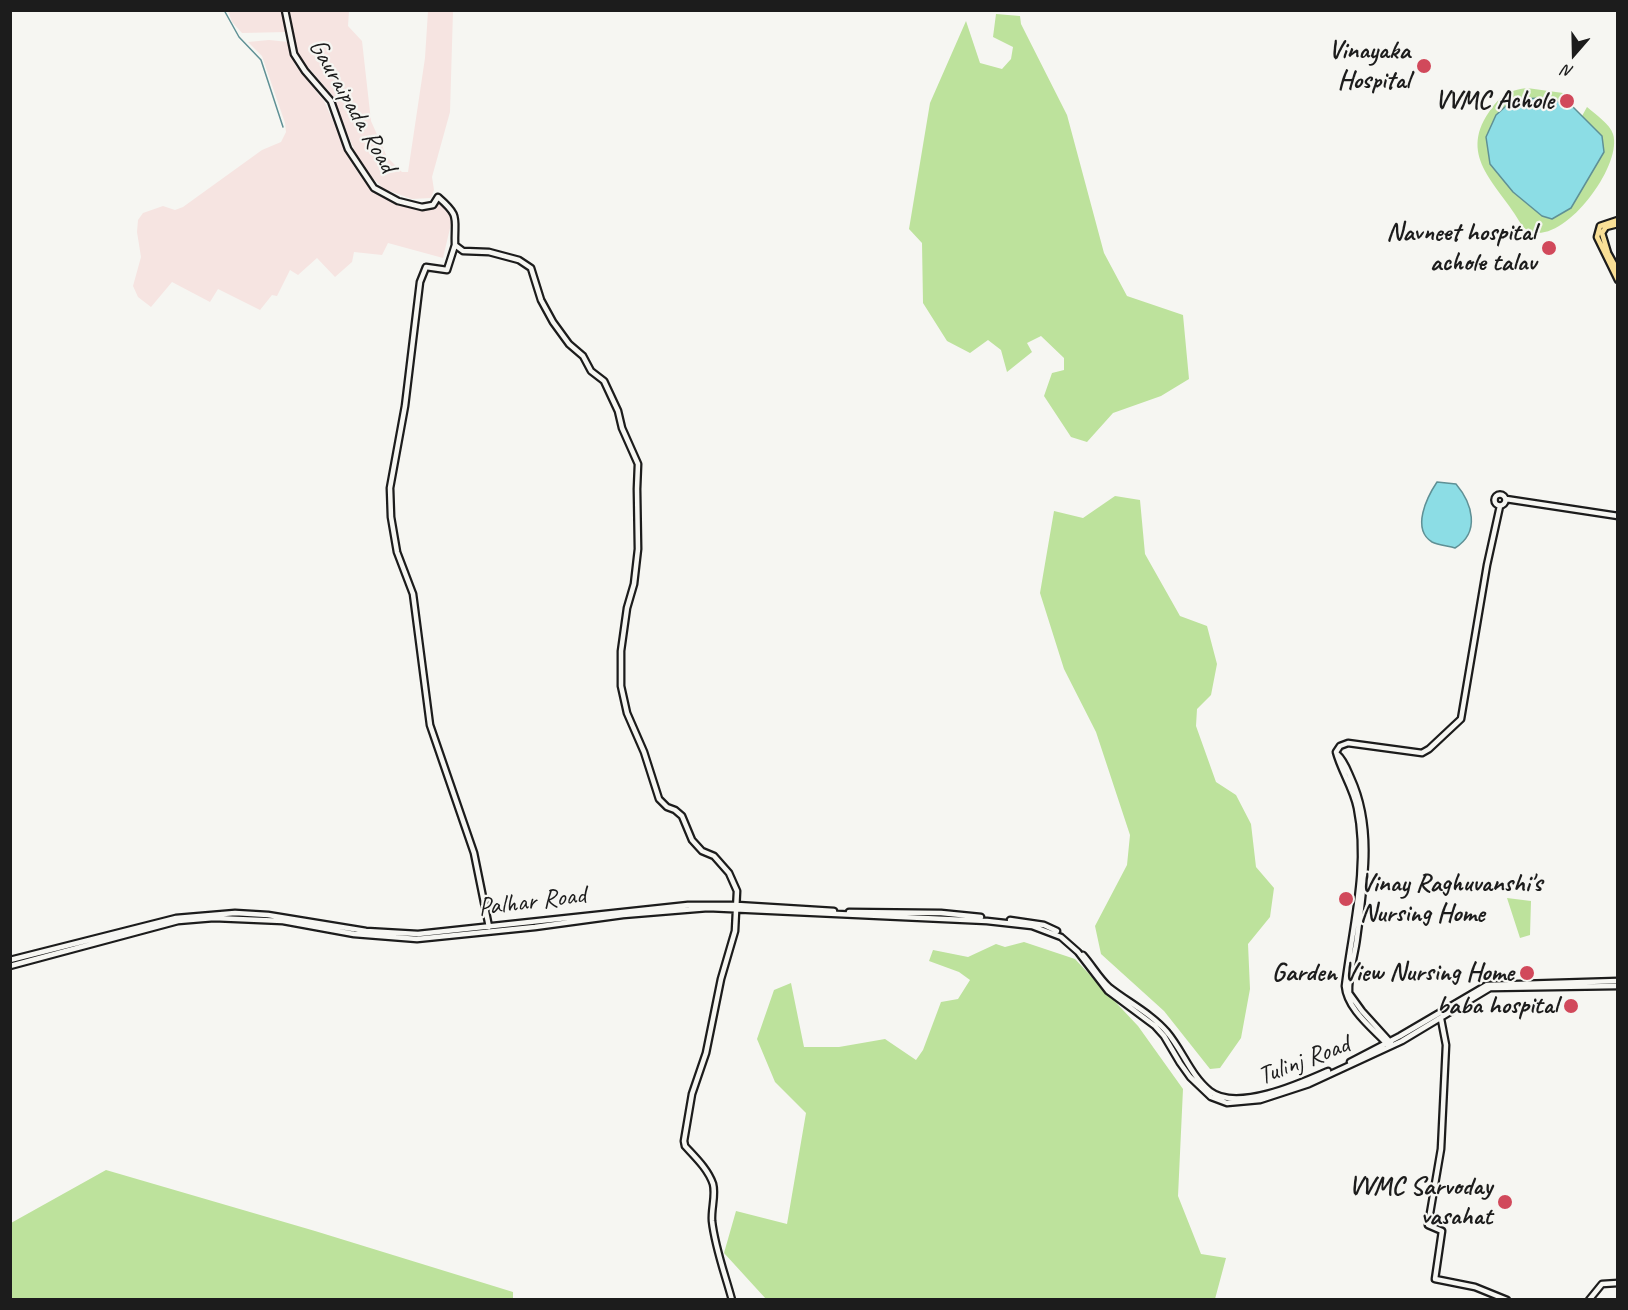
<!DOCTYPE html>
<style>
body{margin:0}
#map{position:relative;width:1628px;height:1310px;overflow:hidden;background:#f6f6f2;font-family:Caveat,sans-serif}
canvas{display:block}
.frame{position:absolute;inset:0;border:12px solid #1c1c1c;pointer-events:none}
.north{position:absolute;left:1544px;top:24px;width:60px;height:60px;-webkit-text-stroke:4px #f6f6f2;paint-order:stroke;rotate:200deg;font-size:16px;font-weight:700;line-height:24px;text-align:center;color:#1c1c1c}
.north::after{content:'';display:block;margin:auto;width:21px;height:27px;background:#1c1c1c;clip-path:polygon(50% 0,100% 100%,50% 72%,0 100%)}
</style>
<div id="map">
<canvas width="1628" height="1310"></canvas>
<div class="frame"></div>
<div class="north">N</div>
</div>
<script>
const ctx = document.querySelector('canvas').getContext('2d');
ctx.lineJoin = 'round';
function fill(path, color) { ctx.fillStyle = color; ctx.fill(path, 'evenodd'); }
function trace(path, color, width, dash) { ctx.strokeStyle = color; ctx.lineWidth = width; ctx.lineCap = dash ? 'butt' : 'round'; ctx.setLineDash(dash || []); ctx.stroke(path); }
function label(font, color, halo, rows, align = 'center') {
  ctx.font = font + ' Caveat,sans-serif'; ctx.lineWidth = 4.5; ctx.setLineDash([]); ctx.textBaseline = 'middle'; ctx.strokeStyle = halo; ctx.fillStyle = color; for (const [text, x, y, turn = 0] of rows) {
    ctx.save(); ctx.translate(x, y); ctx.rotate((+turn || 0) * Math.PI / 180); ctx.textAlign = isNaN(turn) ? turn : align; if (halo) ctx.strokeText(text, 0, 0); ctx.fillText(text, 0, 0); ctx.restore();
  }
}
fill(new Path2D(`
 M228 11H282L287 32 242 33 232 22Z
 M287 11H349L348 26 362 41 371 121 387 157 402 172H408L425 58 428 11H453L450 112 432 177 434 190 431 198 412 199 384 189 361 167 332 95 303 61 295 49Z
 M269 40 289 42 295 65 324 101 354 167 368 186 386 198 418 208 435 205 440 202 450 212 451 224 443 258 388 243 382 255 354 252 352 262 335 277 317 258 298 275 290 270 277 296 272 295 260 310 218 289 210 302 172 282 151 307 138 297 133 286 141 257 137 232 138 220 143 213 163 206 175 210 183 207 262 150 281 142 286 132 285 123 262 56 248 42Z`), '#f6e4e1');
fill(new Path2D(`
 M996 14 1020 16 1021 24 1067 115 1104 253 1127 296 1183 315 1189 379 1161 396 1113 413 1087 442 1071 437 1044 396 1052 373 1064 370V358L1041 336 1027 343 1032 352 1007 372 1001 350 988 340 970 353 947 341 923 303 922 243 909 229 930 103 966 21 980 63 1002 69 1011 59 1013 47 993 37Z
 M1527 88 1563 93 1559 102 1547 98 1490 164 1513 192 1542 216 1602 136 1582 116 1587 107C1595 114 1610 124 1613 134 1623 165 1566 242 1532 232 1527 231 1524 228 1521 224 1500 186 1457 158 1489 112 1499 97 1508 90 1527 88Z
 M1115 496 1140 500 1145 554 1180 616 1207 626 1217 664 1211 695 1197 709 1196 726 1216 782 1236 795 1251 824 1256 867 1274 888 1270 917 1248 944 1250 989 1241 1038 1220 1068 1210 1069 1164 1011 1101 954 1095 926 1127 865 1130 835 1096 732 1064 669 1040 593 1054 511 1083 518Z
 M1507 898 1531 901 1530 935 1520 938Z
 M1024 942 1075 959 1138 1026 1183 1089 1178 1196 1201 1254 1226 1258 1215 1299H766L724 1253 736 1211 787 1224 806 1113 775 1082 757 1039 774 990 791 983 804 1047H839L885 1039 916 1060 923 1050 941 1002 958 999 970 980 959 972 929 961 933 950 968 957 996 944 1005 947Z
 M106 1170 315 1231 513 1292V1299H11V1223Z`), '#bde29c');
const water = new Path2D(`
 M1547 98 1572 106 1602 136 1604 152 1571 208 1552 219 1542 216 1513 192 1490 164 1486 137 1496 115 1514 99Z
 M1437 482 1456 484C1472 503 1481 532 1455 548 1448 546 1438 545 1432 542 1411 529 1427 497 1437 482Z`);
fill(water, '#8cdde5');
trace(water, '#5f9095', 1.5);
trace(new Path2D(`
 M224 10 239 37 261 60 283 127`), '#5f9095', 1.5);
const secondary = new Path2D(`
 M285 10 294 54 305 71 331 101 348 149 374 188 398 201 422 207 433 205 438 197C461 217 454 217 455 245L463 251 489 252 519 260 531 268 541 300 553 322 569 344 583 356 591 371 604 381 618 411 622 428 638 464 637 489 638 549 634 584 627 608 621 651V686L627 713 644 752 659 799 667 807 675 810 682 816 692 840 702 851 714 856 729 873 737 891 735 931 721 979 706 1053 692 1094 684 1141 685 1146C695 1157 708 1169 713 1184 716 1195 711 1209 712 1221 715 1248 725 1274 732 1300
 M455 245 447 270 426 267 420 282 405 406 390 488 391 517 397 552 413 594 430 725 474 853 489 927
 M1494.5 500a5.5 5.5 0 1 1 11 0a5.5 5.5 0 1 1-11 0Z
 M1506 499 1618 516
 M1337 754C1344 760 1347 769 1351 778 1374 828 1364 884 1357 938 1355 956 1348 974 1349 993L1362 1011 1391 1043
 M849 912 941 913 981 917
 M1010 920 1044 925 1057 931
 M1083 955C1092 965 1099 978 1109 987 1128 1002 1152 1014 1167 1032 1183 1051 1191 1076 1210 1091 1237 1112 1301 1083 1328 1071
 M10 960 176 918 235 913 268 915 366 931 418 934 688 905H737L834 911
 M10 966 178 921 214 918 283 921 354 934 417 939 535 927 623 915 708 908 987 921 1032 926 1061 937 1078 952 1108 991 1155 1026 1164 1036 1180 1063 1190 1077 1211 1097 1227 1103 1260 1100 1309 1084 1402 1041 1490 988 1618 986
 M1441 1019 1446 1045 1441 1149 1428 1225 1442 1231 1435 1279 1475 1287 1507 1300
 M1387 1044C1372 1028 1347 1009 1345 986 1352 928 1369 867 1357 808 1353 788 1341 771 1336 752L1340 746 1348 743 1422 753 1429 749 1461 719 1487 565 1500 506
 M1350 1062 1400 1036 1487 985 1618 981
 M1589 1300 1602 1284 1618 1283`);
const primary = new Path2D(`
 M1618 220 1600 226 1597 237 1618 280
 M1618 224 1606 227 1602 233 1608 253 1618 271`);
trace(secondary, '#1c1c1c', 9);
trace(primary, '#1c1c1c', 9);
trace(secondary, '#f6f6f2', 4.5);
trace(primary, '#f9df96', 4.5);
for (const [x, y, r, color] of [
 [1424,66,8,"#d1495b"],
 [1567,101,8,"#d1495b"],
 [1549,248,8,"#d1495b"],
 [1346,899,8,"#d1495b"],
 [1527,973,8,"#d1495b"],
 [1571,1006,8,"#d1495b"],
 [1505,1202,8,"#d1495b"]
]) { const dot = new Path2D(); dot.arc(x, y, r, 0, 2 * Math.PI); ctx.fillStyle = color; ctx.fill(dot); trace(dot, '#f6f6f2', 2); }
label('bold 26px', '#1c1c1c', '#f6f6f2', [
 ["Vinayaka",1410,51],
 ["Hospital",1410,81],
 ["VVMC Achole",1554,101],
 ["Navneet hospital",1536,233],
 ["achole talav",1536,263],
 ["Vinay Raghuvanshi's",1360,884,"left"],
 ["Nursing Home",1360,914,"left"],
 ["Garden View Nursing Home",1514,973],
 ["baba hospital",1558,1006],
 ["VVMC Sarvoday",1492,1187],
 ["vasahat",1492,1217]
], 'right');
label('26px', '#1c1c1c', '#f6f6f2', [
 ["Gauraipada Road",352,106,60],
 ["Palhar Road",532,902,-7],
 ["Tulinj Road",1304,1061,-21]
]);
</script>
